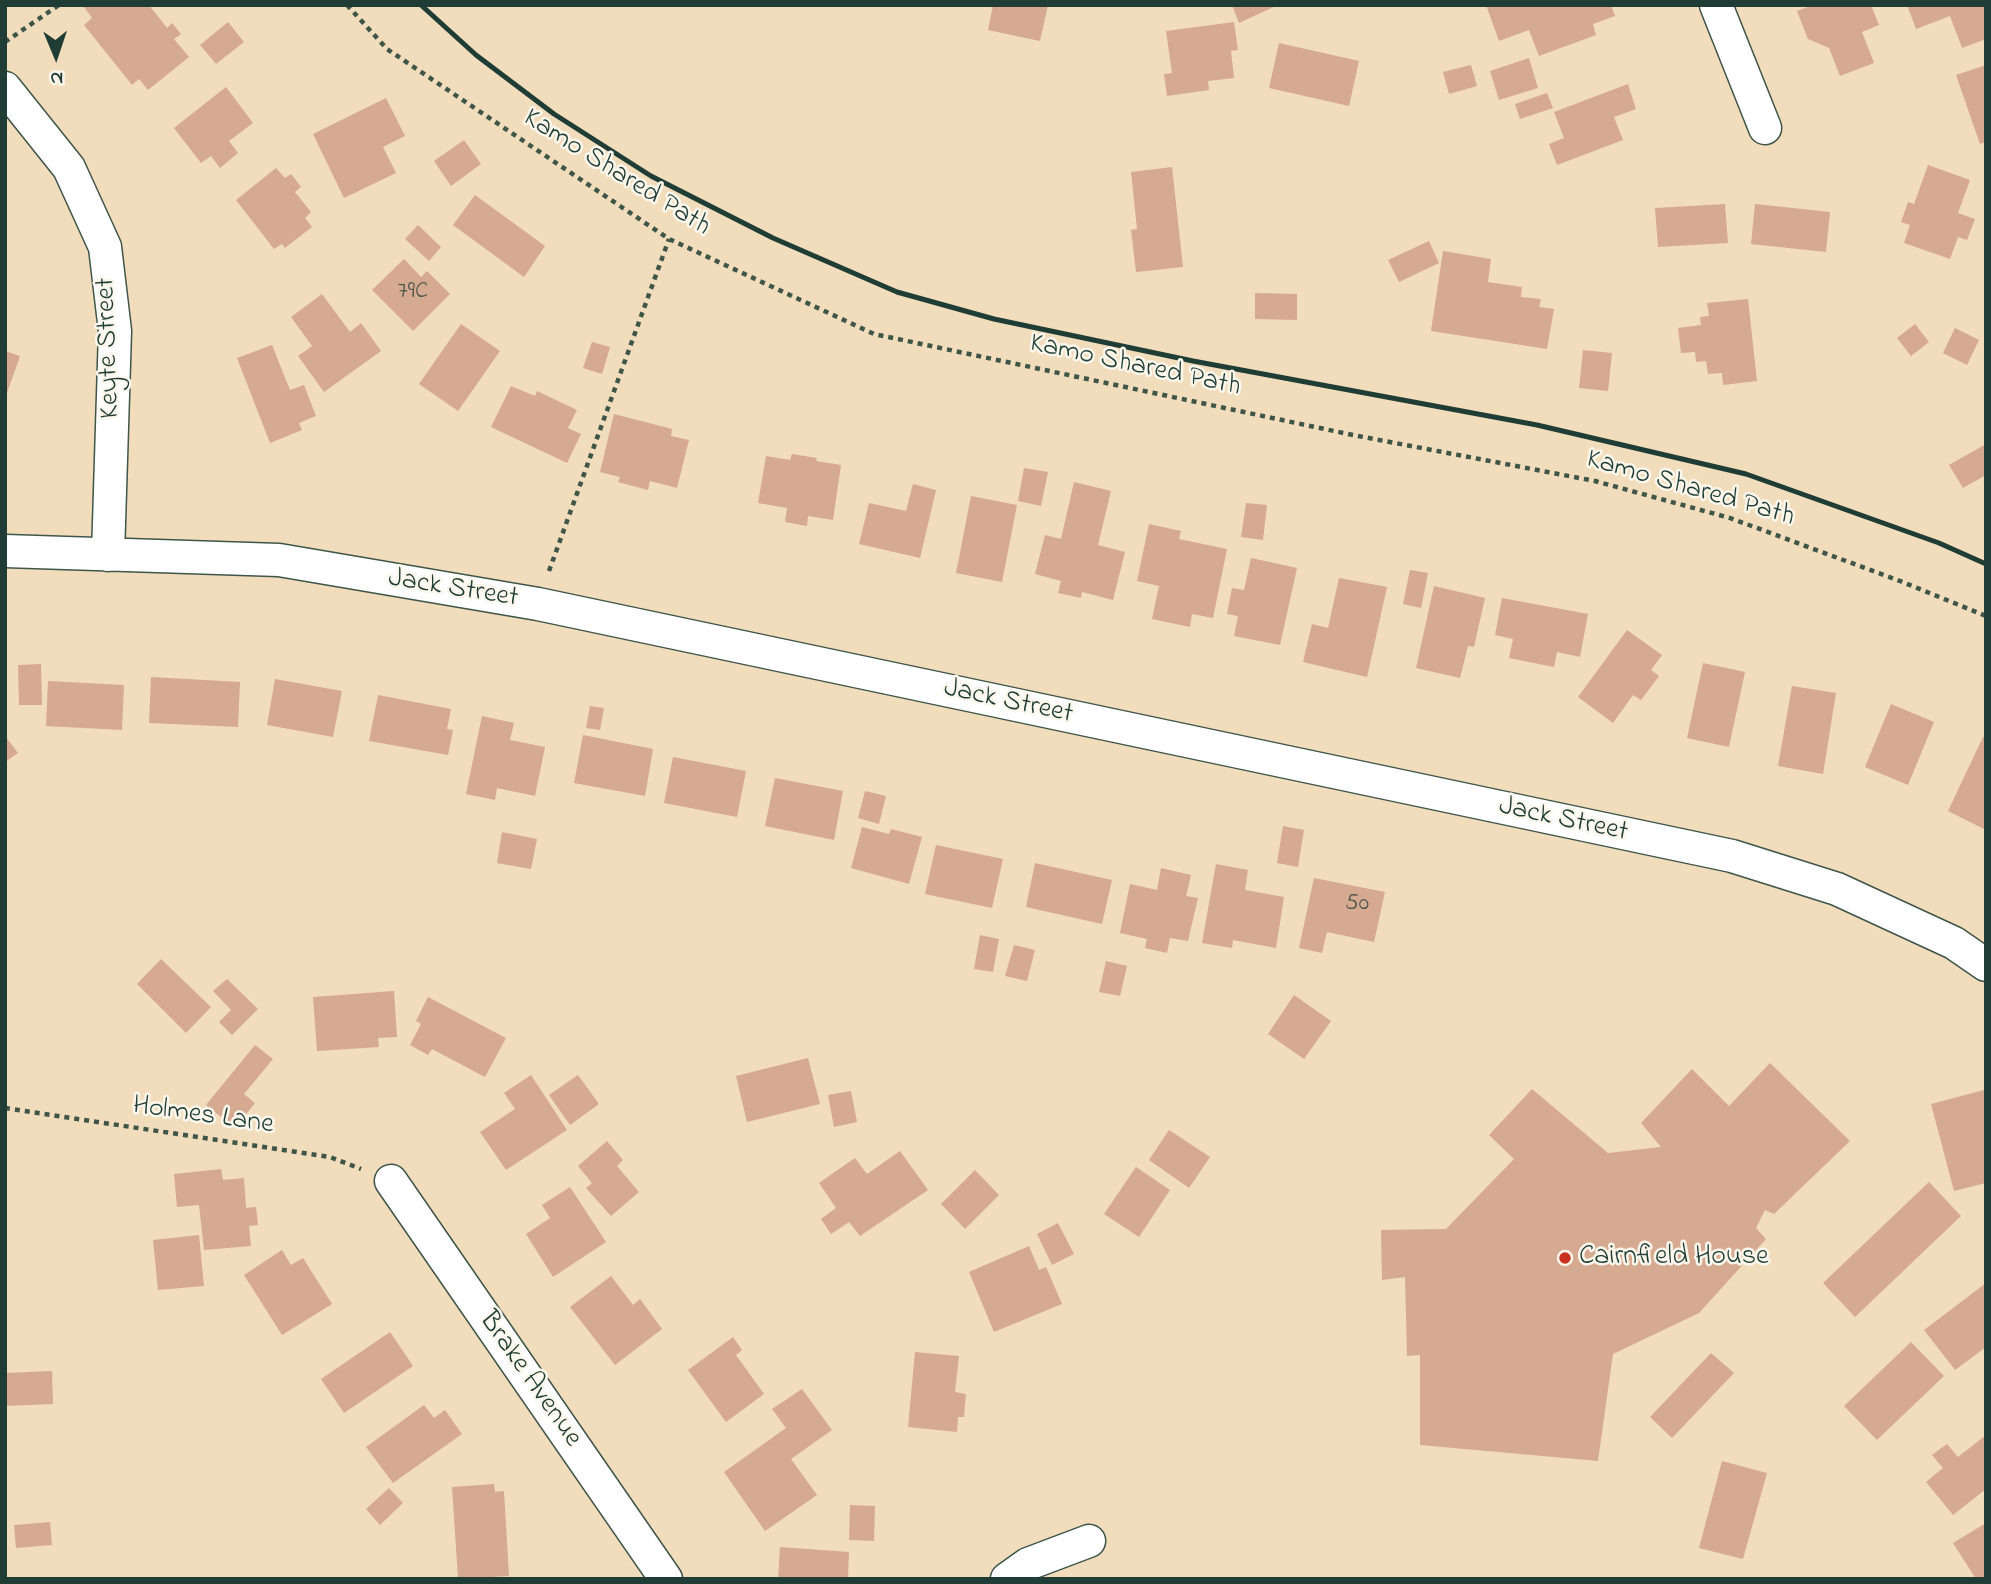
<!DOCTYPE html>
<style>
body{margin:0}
#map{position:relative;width:1991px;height:1584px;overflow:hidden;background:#f1dcbc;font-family:"Indie Flower",sans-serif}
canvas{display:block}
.frame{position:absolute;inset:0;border:7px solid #1f3d34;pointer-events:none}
.north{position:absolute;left:21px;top:21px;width:70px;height:70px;-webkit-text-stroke:5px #fbf7ec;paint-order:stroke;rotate:178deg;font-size:19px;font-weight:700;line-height:28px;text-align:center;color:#1f3d34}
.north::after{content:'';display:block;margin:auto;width:24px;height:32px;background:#1f3d34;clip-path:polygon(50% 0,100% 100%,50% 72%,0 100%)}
</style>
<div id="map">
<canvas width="1991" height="1584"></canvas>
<div class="frame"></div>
<div class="north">N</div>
</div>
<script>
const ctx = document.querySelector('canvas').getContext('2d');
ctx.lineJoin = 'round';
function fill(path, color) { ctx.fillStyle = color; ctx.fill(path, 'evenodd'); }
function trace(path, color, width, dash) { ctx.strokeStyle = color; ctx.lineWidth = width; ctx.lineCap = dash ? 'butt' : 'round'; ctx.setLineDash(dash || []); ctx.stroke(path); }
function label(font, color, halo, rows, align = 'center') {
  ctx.font = font + ' "Indie Flower",sans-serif'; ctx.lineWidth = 5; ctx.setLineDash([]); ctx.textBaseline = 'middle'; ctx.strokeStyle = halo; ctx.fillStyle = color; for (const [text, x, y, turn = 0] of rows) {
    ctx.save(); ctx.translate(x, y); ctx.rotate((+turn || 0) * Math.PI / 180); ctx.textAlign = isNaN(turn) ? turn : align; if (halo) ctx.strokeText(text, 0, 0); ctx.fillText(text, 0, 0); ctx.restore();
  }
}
fill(new Path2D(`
 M86 5H149L167 28 172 23 181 34 174 39 189 57 148 90 139 79 132 85 84 25 92 18 84 7Z
 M993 5H1048L1040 41 988 30Z
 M1232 5H1278L1239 23Z
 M1486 5H1611L1615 16 1593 24 1596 35 1539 56 1529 30 1499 41Z
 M1813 5H1871L1879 25 1862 32 1874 63 1840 76 1829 48 1808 39 1797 11Z
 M1907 5H1986V39L1962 48 1950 16 1916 29Z
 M228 22 244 42 216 64 200 45Z
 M1234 22 1238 50 1231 51 1234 78 1208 81 1209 90 1167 96 1164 74 1172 73 1166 31Z
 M1279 43 1359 61 1349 106 1269 88Z
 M1529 58 1538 88 1499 100 1490 71Z
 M1471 65 1477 86 1449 94 1443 72Z
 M1986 65V142L1980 144 1956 75Z
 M1628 84 1636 109 1614 117 1623 140 1557 165 1549 144 1564 138 1554 112Z
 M226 87 253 123 229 141 238 153 220 168 211 156 201 163 174 128Z
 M1547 93 1553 108 1520 119 1515 104Z
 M386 98 405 136 383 147 396 173 344 198 313 134Z
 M464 140 481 164 451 186 434 161Z
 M1928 165 1970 180 1958 213 1975 219 1967 240 1958 237 1950 259 1904 243 1910 225 1901 222 1908 202 1914 204Z
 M1172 167 1183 267 1136 272 1131 230 1137 229 1131 172Z
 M276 168 285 178 291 174 301 187 295 192 311 212 305 218 312 227 285 248 282 244 274 249 236 200Z
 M475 195 545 246 524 277 453 225Z
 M1725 204 1728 243 1658 247 1655 208Z
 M1755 204 1830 212 1826 252 1751 244Z
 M418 225 441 247 429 261 405 239Z
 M1429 241 1439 263 1399 282 1388 260Z
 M1443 251 1491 259 1488 282 1522 287 1521 297 1541 299 1539 307 1554 309 1547 349 1431 331Z
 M404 259 421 277 427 271 450 294 413 331 372 290Z
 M1255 293 1297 294V320L1255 319Z
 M322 294 350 332 361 323 381 351 324 392 298 356 312 346 291 317Z
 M1748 299 1757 381 1723 385 1722 373 1708 374 1706 361 1696 362 1695 352 1681 353 1678 328 1701 325 1700 317 1709 316 1707 303Z
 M461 324 500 351 458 411 419 384Z
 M1915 324 1929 342 1911 356 1897 338Z
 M1955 328 1979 340 1967 365 1943 353Z
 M592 342 610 347 602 374 583 368Z
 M272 345 290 390 304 385 316 416 299 423 302 430 270 443 237 358Z
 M1583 350 1612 353 1608 391 1579 388Z
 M5 351 20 356 6 396H5Z
 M511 386 535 396 537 391 577 410 568 428 581 434 567 463 491 427Z
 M614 414 672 429 671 436 689 440 677 488 650 481 648 490 618 482 620 477 600 472Z
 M1986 444V475L1963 488 1949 465Z
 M792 454 817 458 816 461 841 465 833 520 808 516 807 526 785 522 787 508 758 503 766 456 790 460Z
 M1024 468 1048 472 1041 506 1018 501Z
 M1074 482 1111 491 1098 545 1125 552 1113 600 1082 592 1081 598 1058 593 1061 581 1035 574 1045 535 1061 539Z
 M913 484 936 490 920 558 859 544 869 503 906 511Z
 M971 496 1017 505 1002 582 956 573Z
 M1246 503 1267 505 1263 540 1241 537Z
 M1149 524 1181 531 1179 539 1227 549 1213 618 1192 614 1190 627 1152 619 1159 586 1137 581Z
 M1251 558 1297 568 1280 645 1234 636 1238 616 1227 614 1232 588 1244 590Z
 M1410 570 1428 573 1421 608 1403 604Z
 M1339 578 1387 587 1367 677 1303 662 1312 624 1328 628Z
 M1434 586 1485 598 1474 647 1468 646 1460 678 1416 668Z
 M1502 598 1588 614 1580 657 1557 652 1554 667 1509 658 1513 639 1495 635Z
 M1627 630 1662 655 1651 670 1659 676 1641 700 1633 695 1613 723 1578 697Z
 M1703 663 1745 672 1729 747 1687 738Z
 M41 664 42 705H19L18 665Z
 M151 677 240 682 238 727 149 723Z
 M275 679 342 691 333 737 267 725Z
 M48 681 124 685 122 730 46 726Z
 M1792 686 1836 693 1823 774 1778 766Z
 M378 695 451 709 447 729 453 730 448 755 369 741Z
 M1891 704 1934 722 1908 785 1865 767Z
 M590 706 604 708 600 730 586 728Z
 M482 716 514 723 510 740 545 747 535 796 497 788 495 800 466 794Z
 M583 735 653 749 645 796 574 783Z
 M5 736 18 753 5 762Z
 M1983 737 1986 738V830L1948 811Z
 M673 757 746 771 737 817 664 803Z
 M775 778 843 791 834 840 765 826Z
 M865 791 886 796 879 824 858 818Z
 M1283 826 1304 830 1298 867 1277 863Z
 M862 827 889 834 891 829 922 837 909 884 851 868Z
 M502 832 537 839 531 869 497 863Z
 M936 845 1003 859 992 908 925 894Z
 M1035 863 1112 880 1102 924 1026 907Z
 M1216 864 1248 870 1245 890 1284 897 1276 948 1233 940 1232 948 1202 943Z
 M1161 868 1191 875 1186 896 1198 898 1188 941 1170 938 1167 953 1145 948 1147 939 1120 933 1130 884 1157 890Z
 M1314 878 1385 892 1374 942 1327 932 1322 953 1299 948Z
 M980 935 999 939 993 972 974 969Z
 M1014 945 1035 950 1027 981 1005 976Z
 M161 959 211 1007 186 1033 137 984Z
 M1106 961 1127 966 1120 996 1099 992Z
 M227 979 258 1009 232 1035 219 1022 231 1010 213 991Z
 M394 991 397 1037 378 1038 379 1047 317 1051 313 997Z
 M1294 995 1331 1021 1304 1059 1268 1034Z
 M428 997 506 1038 485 1077 432 1049 428 1055 410 1045 421 1024 416 1021Z
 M255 1045 273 1059 244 1094 255 1103 235 1128 206 1105Z
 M808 1058 820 1104 747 1122 736 1076Z
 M1770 1063 1850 1141 1774 1214 1765 1210 1756 1228 1766 1239 1699 1313 1613 1354 1598 1461 1420 1445V1355L1407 1356 1405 1277 1382 1280 1381 1230 1446 1229 1514 1159 1489 1135 1532 1089 1608 1153 1661 1147 1641 1123 1692 1069 1729 1106Z
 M531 1075 567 1130 506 1170 480 1132 515 1109 504 1093Z
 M578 1075 599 1104 570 1125 549 1095Z
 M1984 1090 1986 1099V1183L1954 1191 1931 1104Z
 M851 1091 857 1122 834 1127 828 1095Z
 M1169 1130 1210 1157 1189 1188 1149 1160Z
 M607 1141 623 1160 617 1166 639 1192 611 1216 586 1188 592 1183 578 1166Z
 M900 1151 928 1190 860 1236 849 1222 831 1234 821 1219 836 1208 819 1183 855 1158 867 1174Z
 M1136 1167 1170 1190 1139 1237 1104 1214Z
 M221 1169 223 1180 244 1178 246 1208 256 1207 258 1225 249 1226 251 1246 204 1250 199 1205 177 1207 174 1174Z
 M975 1170 999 1195 965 1229 941 1204Z
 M1929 1182 1961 1216 1855 1317 1823 1283Z
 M570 1187 606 1242 553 1277 526 1234 550 1218 542 1205Z
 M1058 1223 1074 1254 1052 1265 1037 1234Z
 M199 1235 204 1286 158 1290 153 1240Z
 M1029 1246 1039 1270 1046 1267 1062 1304 994 1332 969 1272Z
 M282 1250 291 1265 303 1258 332 1304 282 1335 244 1275Z
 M611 1276 633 1305 640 1299 662 1329 615 1365 570 1307Z
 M1986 1283V1347L1955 1370 1924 1330Z
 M390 1332 413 1366 344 1413 321 1379Z
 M733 1337 742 1350 736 1355 764 1394 726 1422 688 1370Z
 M1911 1342 1944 1376 1877 1440 1844 1406Z
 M915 1352 959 1356 955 1392 966 1394 964 1417H958L957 1432 908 1427Z
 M1711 1353 1734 1373 1672 1438 1650 1417Z
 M52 1371 53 1404 5 1406V1373Z
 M802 1389 832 1430 791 1459 817 1495 765 1531 724 1472 786 1428 772 1409Z
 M424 1405 434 1418 445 1410 462 1434 393 1483 366 1447Z
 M1986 1435V1489L1953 1515 1926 1482 1943 1468 1932 1455 1947 1444 1958 1457Z
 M1722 1461 1767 1473 1743 1559 1699 1548Z
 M494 1484 495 1492 504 1491 509 1576 458 1579 452 1487Z
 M389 1488 403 1503 380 1525 366 1509Z
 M850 1505 875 1506 874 1541 849 1540Z
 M50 1522 52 1545 16 1548 14 1525Z
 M1986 1523V1579H1976L1953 1543Z
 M780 1547 849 1552 848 1579H778Z`), '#d6a991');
const minor = new Path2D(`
 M1716 5 1765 128
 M5 88 69 168 105 247 115 331 108 555
 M5 551 279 560 538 604 1732 856 1837 889 1954 943 1986 965
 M391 1181 666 1579
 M1007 1579 1028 1564 1089 1541`);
trace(minor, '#3e5548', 35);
trace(new Path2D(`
 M347 5 387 49 669 239 874 334 1353 435 1595 481 1730 518 1900 581 1986 616
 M5 42 59 5
 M549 571 669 239
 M5 1108 330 1157 361 1169`), '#3e5548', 4.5, [5, 5]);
trace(minor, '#fff', 32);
trace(new Path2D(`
 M421 5 476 55 554 114 651 176 773 238 897 292 994 319 1193 361 1537 425 1746 474 1939 543 1986 564`), '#1f3d34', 5);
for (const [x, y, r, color] of [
 [1565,1258,7,"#c8321e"]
]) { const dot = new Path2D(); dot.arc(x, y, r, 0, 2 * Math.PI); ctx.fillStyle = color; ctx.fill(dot); trace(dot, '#fbf7ec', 2.5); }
label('24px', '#4d584b', null, [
 ["79C",413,293],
 ["50",1357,905]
]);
label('28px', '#1f3d34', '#fbf7ec', [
 ["Kamo Shared Path",616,174,32],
 ["Keyte Street",110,348,-92],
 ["Kamo Shared Path",1135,367,12],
 ["Kamo Shared Path",1690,490,16],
 ["Jack Street",453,590,9],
 ["Jack Street",1008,703,12],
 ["Jack Street",1563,821,12],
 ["Holmes Lane",203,1117,8],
 ["Brake Avenue",529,1380,55]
]);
label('28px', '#1f3d34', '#fbf7ec', [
 ["Cairnfield House",1579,1258]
], 'left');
</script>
